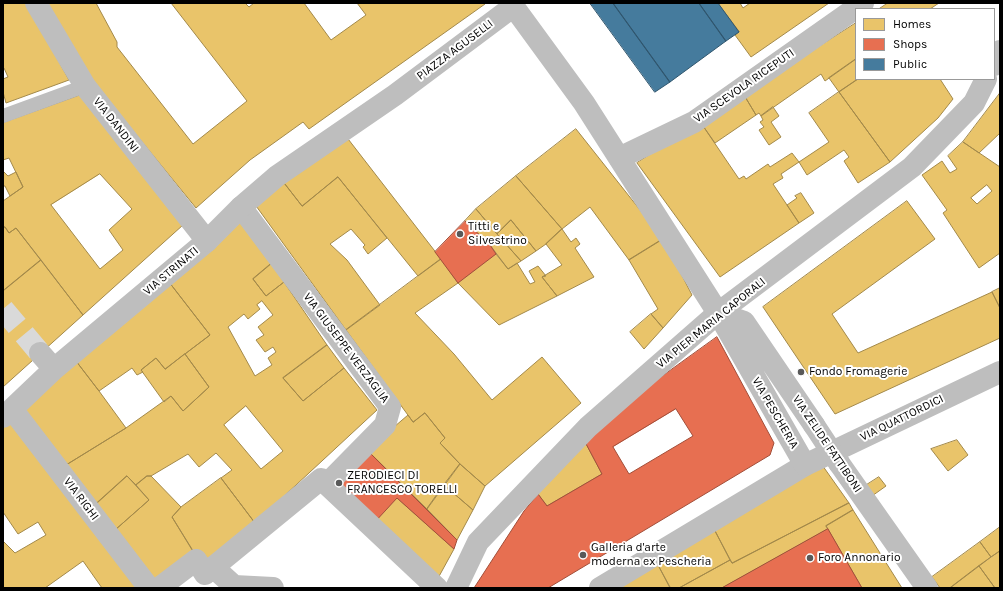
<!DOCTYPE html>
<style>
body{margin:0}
#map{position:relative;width:1003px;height:591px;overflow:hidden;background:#fff;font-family:Karla,sans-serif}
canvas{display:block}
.frame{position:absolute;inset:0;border:4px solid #000;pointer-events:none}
.legend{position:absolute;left:855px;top:8px;width:140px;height:72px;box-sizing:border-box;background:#fff;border:1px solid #999;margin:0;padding:5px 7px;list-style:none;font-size:12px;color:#000}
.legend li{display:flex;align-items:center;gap:8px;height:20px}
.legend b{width:20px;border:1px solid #999}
</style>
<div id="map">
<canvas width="1003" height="591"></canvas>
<div class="frame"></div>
<ul class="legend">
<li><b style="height:11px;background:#e9c46a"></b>Homes</li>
<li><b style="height:11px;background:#e76f51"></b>Shops</li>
<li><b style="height:11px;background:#457b9d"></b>Public</li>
</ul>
</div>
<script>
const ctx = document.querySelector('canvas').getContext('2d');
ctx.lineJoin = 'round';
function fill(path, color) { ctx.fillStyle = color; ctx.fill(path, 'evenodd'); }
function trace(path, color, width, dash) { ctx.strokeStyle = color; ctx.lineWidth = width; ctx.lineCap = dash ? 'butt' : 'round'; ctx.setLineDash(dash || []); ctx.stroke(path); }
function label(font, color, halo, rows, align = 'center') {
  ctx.font = font + ' Karla,sans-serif'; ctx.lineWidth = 4; ctx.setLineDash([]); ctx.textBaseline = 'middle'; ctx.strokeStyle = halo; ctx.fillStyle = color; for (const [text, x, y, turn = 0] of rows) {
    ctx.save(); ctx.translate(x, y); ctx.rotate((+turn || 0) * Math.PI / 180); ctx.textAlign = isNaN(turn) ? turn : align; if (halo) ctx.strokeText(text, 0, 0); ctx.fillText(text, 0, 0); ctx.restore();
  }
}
const homes = new Path2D(`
 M3 3H27L69 80 6 103 3 92V79L8 77 4 68H3Z
 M46 3H96L117 42V47L193 144 247 101 171 3H245L249 7 254 3H304L331 40 366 15 357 3H484L485 4 309 129 303 122 250 160 196 208 85 72Z
 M718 3H740L743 8 750 3H829L751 57 735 35 739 32Z
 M888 3H939L930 9H879Z
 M856 23V59L825 81 821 74 761 116 759 113 756 115 744 95Z
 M856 59V79H858L839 92 829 78Z
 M858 79H940L953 99 938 118 890 162 839 92Z
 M839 92 890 162 858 183 844 161 849 157 844 150 807 175 799 162 829 142 809 113Z
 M1000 93V133L979 153 963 142Z
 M81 95 183 225 83 315 16 228 9 233 5 227 3 228V201L23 187 9 158 3 160V123ZM100 174 132 209 109 230 123 250 100 269 51 205Z
 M744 95 756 115 715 143 701 123Z
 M773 107 779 116 771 122 781 137 769 145 759 130 764 127 760 122 763 120 761 116Z
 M701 123 739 179 744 176 746 179 768 164 770 167 792 153 799 162 781 174 783 178 773 184 799 223 720 277 637 163Z
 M576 129 663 239 629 260 590 207 562 229 516 176Z
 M345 135 441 259 418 276 338 177 302 206 281 179Z
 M963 142 1000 167V253L979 268 943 213 947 210 922 175 942 161 950 173 957 169 948 156ZM987 185 992 191 977 204 971 198Z
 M3 171 8 176 16 172 23 187 10 196 5 186H3Z
 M516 176 562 229 546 244 536 251 511 220 497 234 476 209Z
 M338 177 387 238 368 254 363 247 365 245 351 229 330 244 347 260 380 305 346 330 251 199 281 179 302 206Z
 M801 193 814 213 799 223 787 205 797 198 795 196Z
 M907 201 935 239 832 314 858 353 992 292 1000 308V338L835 414 763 307Z
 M476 209 497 234 521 261 508 269 490 245 465 221Z
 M242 219 272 263 253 279 266 296 284 282 327 345 283 378 303 401 344 368 377 410 255 523 221 478 232 470 216 453 199 467 188 454 151 476H147L136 485 127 476 96 504 66 465 126 428 171 396 183 411 209 387 185 354 210 335 169 282ZM262 301 273 315 258 327 264 335 256 340 265 352 273 347 276 352 268 358 272 365 255 376 228 327 244 314 248 319 260 309 257 305ZM246 406 283 451 261 469 224 425Z
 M511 220 536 251 521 261 497 234Z
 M5 227 9 233 16 228 41 260 3 291V228Z
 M562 229 571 242 576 238 580 244 575 248 594 277 557 296 542 277 562 265 546 244Z
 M663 239 692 295 663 328 651 314 658 309 629 260Z
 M496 254 508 269 517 263 530 284 535 282 529 271 538 266 546 276 542 277 557 296 499 325 458 283Z
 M441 259 458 283 415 313 454 354 492 400 542 357 581 403 485 486 460 464 440 443 445 438 425 413 413 422 346 330Z
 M41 260 83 315 3 387V291Z
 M272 263 284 282 266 296 253 279Z
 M169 282 210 335 165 369 156 358 141 370 143 372 137 375 132 368 99 391 76 361Z
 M1000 288V308L992 292Z
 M651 314 663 328 644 349 630 332Z
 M327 345 344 368 303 401 283 378Z
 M185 354 209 387 183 411 171 396 164 402 141 370 156 358 165 369Z
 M76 361 99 391 126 428 66 465 23 407Z
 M425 413 445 438 440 443 460 464 427 509 367 450 408 415 413 422Z
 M15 420 139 588H102L83 561 45 588H3V541L15 553 46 535 38 522 18 534 3 512V428Z
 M584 440 602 474 547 506 538 494Z
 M957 440 968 455 948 471 931 449Z
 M820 462 849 503 732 563 714 529Z
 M460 464 485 486 473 510 444 485Z
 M127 476 149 500 115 530 96 504Z
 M147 476H151L181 507 172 517 197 558 156 586 115 530 149 500 136 485Z
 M879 477 886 486 872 496 865 486Z
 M221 478 255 523 205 570 172 517 181 507Z
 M444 485 473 510 457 540 427 509Z
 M397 498 454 549 437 580 374 523Z
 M849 503 853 510 826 526 828 529 722 588H679L730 560 732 563Z
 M853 510 890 569 902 588H862L826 526Z
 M1000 527V551L991 557 980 542Z
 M714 529 730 560 679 588H670L658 565Z
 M980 542 991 557 950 588H940L932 577Z
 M1000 551V588H995L979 566Z
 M658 565 670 587 669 588H615Z
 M979 566 995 588H950Z`);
fill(homes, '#e9c46a');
trace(homes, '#a3894a', 1);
const shops = new Path2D(`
 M465 221 490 245 496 254 458 283 435 252Z
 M717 337 774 443 770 455 548 588H474L524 511 538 494 547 506 602 474 584 440 622 405ZM676 409 693 436 629 474 613 447Z
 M367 450 457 540 454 549 397 498 374 523 333 480Z
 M828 529 862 588H722Z`);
fill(shops, '#e76f51');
trace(shops, '#a24e39', 1);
const public = new Path2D(`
 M590 3H613L670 82 655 92Z
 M613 3H699L726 41 670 82Z
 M699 3H718L739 32 726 41Z`);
fill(public, '#457b9d');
trace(public, '#30566e', 1);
trace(new Path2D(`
 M3 309 40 353`), '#d9d9d9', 22, [22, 11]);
trace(new Path2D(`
 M3 116 85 86`), '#bebebe', 14);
trace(new Path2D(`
 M994 65 1000 51
 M241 207 390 407 385 425 327 484
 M40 353 54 369
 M12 409 149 588
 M3 417 12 409 54 369 207 241
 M213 567 234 586 273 588
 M159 588 196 560 205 574 321 479 437 588
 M456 588 478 542 588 427 718 313 912 167 974 103 986 79
 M600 588 805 465`), '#bebebe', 22);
trace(new Path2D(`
 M36 3 85 86 207 241 241 207 277 176 395 95 514 6
 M511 3 584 103 718 313 805 465 1000 372
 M619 158 694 122 863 3
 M718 313 744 322 814 425
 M839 463 927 588`), '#bebebe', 22);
trace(new Path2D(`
 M814 425 839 463`), '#bebebe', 22);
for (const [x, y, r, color] of [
 [460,234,4,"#595959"],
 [801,372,4,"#595959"],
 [339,483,4,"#595959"],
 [583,555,4,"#595959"],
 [810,558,4,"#595959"]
]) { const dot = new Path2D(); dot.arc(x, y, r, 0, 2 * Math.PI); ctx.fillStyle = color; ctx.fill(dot); trace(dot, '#fff', 1.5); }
label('12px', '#000', '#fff', [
 ["PIAZZA AGUSELLI",455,50,-37],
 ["VIA SCEVOLA RICEPUTI",744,86,-35],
 ["VIA DANDINI",116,125,52],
 ["VIA STRINATI",171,271,-40],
 ["VIA PIER MARIA CAPORALI",711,323,-39],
 ["VIA GIUSEPPE VERZAGLIA",346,348,53],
 ["VIA PESCHERIA",775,413,60],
 ["VIA QUATTORDICI",902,418,-26],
 ["VIA ZELIDE FATTIBONI",827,444,56],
 ["VIA RIGHI",81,499,53]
]);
label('12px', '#000', '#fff', [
 ["Titti e",468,227],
 ["Silvestrino",468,241],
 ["Fondo Fromagerie",809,372],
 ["ZERODIECI DI",347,476],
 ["FRANCESCO TORELLI",347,490],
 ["Galleria d'arte",591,548],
 ["moderna ex Pescheria",591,562],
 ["Foro Annonario",818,558]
], 'left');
</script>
